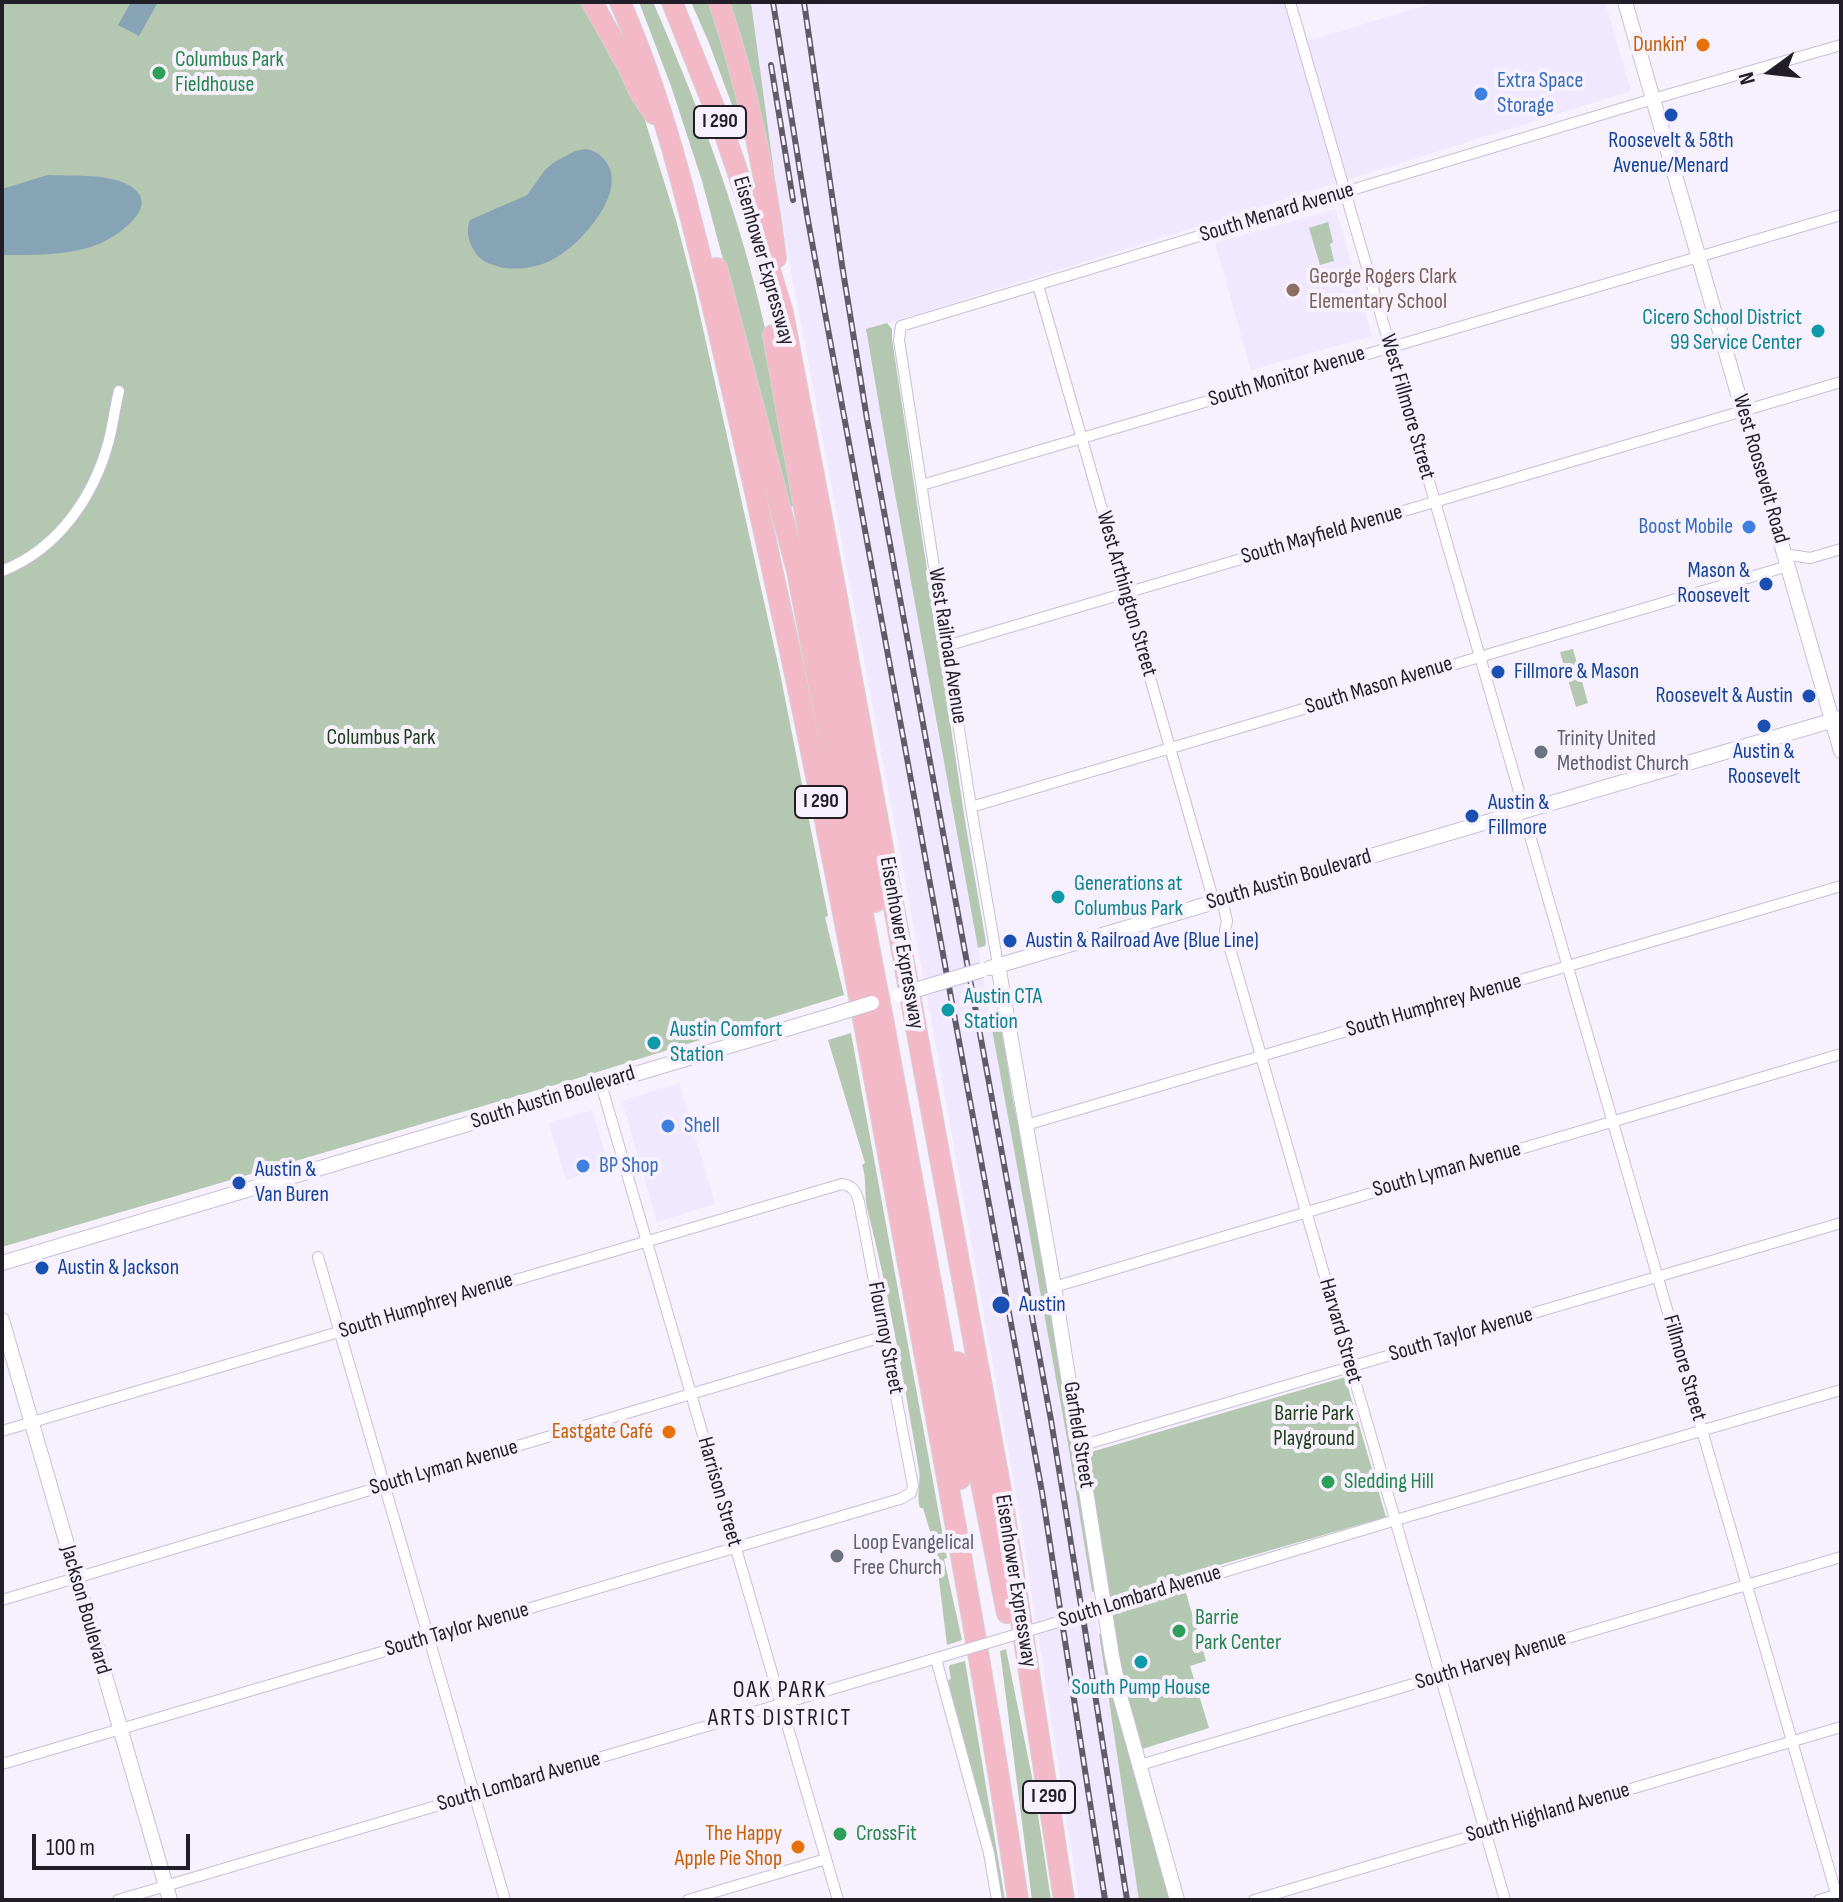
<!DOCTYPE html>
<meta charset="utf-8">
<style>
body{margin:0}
#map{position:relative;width:1843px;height:1902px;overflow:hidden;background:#f6f1fd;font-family:"Sofia Sans Condensed",sans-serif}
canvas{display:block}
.frame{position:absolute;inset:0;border:4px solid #221e28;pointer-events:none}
.north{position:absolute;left:1731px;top:32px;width:80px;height:80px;-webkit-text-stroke:6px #f6f1fd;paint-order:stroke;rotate:255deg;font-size:22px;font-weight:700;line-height:32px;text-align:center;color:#221e28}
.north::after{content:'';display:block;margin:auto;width:28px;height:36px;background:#221e28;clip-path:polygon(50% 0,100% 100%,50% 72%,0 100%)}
.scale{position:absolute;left:32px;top:1834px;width:158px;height:36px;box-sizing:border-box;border:4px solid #221e28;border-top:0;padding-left:10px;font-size:24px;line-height:28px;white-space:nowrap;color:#221e28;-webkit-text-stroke:6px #f6f1fd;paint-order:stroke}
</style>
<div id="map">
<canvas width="1843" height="1902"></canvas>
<div class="frame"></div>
<div class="north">N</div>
<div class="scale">100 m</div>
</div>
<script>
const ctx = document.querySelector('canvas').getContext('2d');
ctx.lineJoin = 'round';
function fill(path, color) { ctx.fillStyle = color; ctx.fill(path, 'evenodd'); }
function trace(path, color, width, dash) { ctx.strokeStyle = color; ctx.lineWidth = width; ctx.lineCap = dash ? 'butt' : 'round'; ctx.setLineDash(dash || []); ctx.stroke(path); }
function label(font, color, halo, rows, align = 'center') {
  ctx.font = font + ' "Sofia Sans Condensed",sans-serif'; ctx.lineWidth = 8; ctx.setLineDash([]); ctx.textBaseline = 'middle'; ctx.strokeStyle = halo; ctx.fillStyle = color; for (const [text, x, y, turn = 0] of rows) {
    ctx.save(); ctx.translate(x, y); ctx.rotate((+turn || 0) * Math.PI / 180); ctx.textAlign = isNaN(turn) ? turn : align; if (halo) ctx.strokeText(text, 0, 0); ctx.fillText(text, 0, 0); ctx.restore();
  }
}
fill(new Path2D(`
 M751 2H1294L1304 42 1437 2H1605L1631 91 866 330 884 434 1068 1444 1110 1709 1165 1900H1079L1019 1511 933 1030 777 195Z
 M1336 209 1372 336 1251 370 1215 243Z
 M679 1083 715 1204 657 1222 622 1101Z
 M592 1110 609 1167 566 1180 549 1123Z`), '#f0e8fe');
fill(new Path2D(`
 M2 2H587L644 117 676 220 695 293 780 673 828 916 825 917 844 995 575 1079 2 1247Z
 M639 2H653C696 101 735 202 760 307 776 372 784 440 795 506L789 507 702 181 671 86Z
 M691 2H710L749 138 745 140 709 43Z
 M729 2H751L777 195 761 140 764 139 754 84Z
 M1328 222 1333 242 1330 244 1334 261 1320 265 1309 228Z
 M887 323 892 329V339L966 827 986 942 985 946 978 948 884 434 866 329Z
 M1573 649 1588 703 1576 707 1560 652Z
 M999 1011 1012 1095 1040 1235 1095 1591 1092 1592 1068 1444 989 1013Z
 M851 1033 947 1558 944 1559 962 1640 947 1645 935 1548 923 1508H920C916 1496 921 1483 919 1470 904 1382 889 1294 867 1208 864 1193 867 1179 862 1165L865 1163 828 1040Z
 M1345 1377 1386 1517 1181 1576 1206 1661 1190 1666 1209 1728 1139 1750 1122 1696 1112 1618 1117 1611 1113 1597 1109 1596 1087 1459 1091 1452Z
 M1099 1634H1102L1114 1702 1163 1874 1169 1900H1139Z
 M1006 1649 1033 1782 1051 1900H1032L1000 1651Z
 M965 1661 1005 1900H1002L986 1820 962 1739 948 1680 951 1679 949 1667 950 1665Z`), '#b4c7b1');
fill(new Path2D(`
 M131 2H158L139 36 118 25Z
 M586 149C595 151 601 154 606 162 628 191 582 243 557 257 541 267 522 270 504 268 494 266 483 262 477 255 469 244 465 232 470 220L527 195 545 170 553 163 575 151Z
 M48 175C70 176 102 174 122 182 167 200 124 233 99 244 69 256 34 255 2 255V189Z`), '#87a3b6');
const street = new Path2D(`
 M1290 2 1525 812
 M1038 285 1214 902
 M922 485 1841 215
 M1784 554 1810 558 1841 549
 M2 571C58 549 94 497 109 440 113 424 115 407 119 391
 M946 646 1841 382
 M971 807 1788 566
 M1530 836 1838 1900
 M1222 900 1227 921 1225 931 1505 1900
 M998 965 971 807 899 340 901 326 1653 99 1841 45
 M601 1084 838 1900
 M1026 1125 1841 886
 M318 1257 505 1900
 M1054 1287 1841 1054
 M2 1431 842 1184C853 1186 856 1191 859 1202L913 1486 911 1493 900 1499 2 1764
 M1080 1446 1841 1223
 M2 1600 885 1336
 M1101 1609 1396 1520 1841 1390
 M936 1659 989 1853 997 1900
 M1140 1765 1841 1557
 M118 1900 964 1650
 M688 1900 826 1859
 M1254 1900 1841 1727
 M1819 1900 1839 1894`);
const secondary = new Path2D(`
 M1625 2 1841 751
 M998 965 1054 1287 1112 1656 1120 1696 1177 1900
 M990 968 1841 718
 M2 1263 833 1015
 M2 1320 170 1900`);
const highway = new Path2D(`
 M592 2 628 67 640 93 654 114
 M620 2C662 97 687 200 711 300 736 405 759 509 782 614 830 834 870 1054 910 1275 948 1483 987 1691 1018 1900
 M672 2 724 132 762 244 783 313 831 565 1001 1490 1064 1900
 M719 2C747 85 765 171 776 258
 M717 268 797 571 883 1019 943 1348 960 1479
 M773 335 875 902
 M957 1362 1007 1613`);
trace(street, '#c8bed9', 12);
trace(secondary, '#c8bed9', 16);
trace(highway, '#d3d2d4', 22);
trace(street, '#fff', 10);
trace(secondary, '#fff', 14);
trace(highway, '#f4b9c6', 20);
const rail = new Path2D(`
 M773 2 807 215 1042 1492 1105 1900
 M804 2 842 265 867 419 1051 1420 1085 1630 1127 1900
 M771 65 793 200`);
trace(rail, '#605c67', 6);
trace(rail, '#f6f1fd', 3, [9]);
const streetBridge = new Path2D(`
 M964 1650 1095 1611`);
const secondaryBridge = new Path2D(`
 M899 995 982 970
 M833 1015 872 1003`);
trace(streetBridge, '#c8bed9', 12, []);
trace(secondaryBridge, '#c8bed9', 16, []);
trace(streetBridge, '#fff', 10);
trace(secondaryBridge, '#fff', 14);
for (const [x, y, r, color] of [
 [1703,45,8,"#e8710a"],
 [159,73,8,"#2e9e5b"],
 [1481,94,8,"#3f7fe0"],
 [1671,115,8,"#1a4fb4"],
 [1293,290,8,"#8d6e63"],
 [1818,331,8,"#0f9aa8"],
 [1749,527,8,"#3f7fe0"],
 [1766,584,8,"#1a4fb4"],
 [1498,672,8,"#1a4fb4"],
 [1809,696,8,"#1a4fb4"],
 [1764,726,8,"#1a4fb4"],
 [1541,752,8,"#6b7280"],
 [1472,816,8,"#1a4fb4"],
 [1058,897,8,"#0f9aa8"],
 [1010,941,8,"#1a4fb4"],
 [948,1010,8,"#0f9aa8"],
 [654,1043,8,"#0f9aa8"],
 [668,1126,8,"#3f7fe0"],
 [583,1166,8,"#3f7fe0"],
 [239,1183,8,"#1a4fb4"],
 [42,1268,8,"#1a4fb4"],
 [1001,1305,10,"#1a4fb4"],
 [669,1432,8,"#e8710a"],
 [1328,1482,8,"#2e9e5b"],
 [837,1556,8,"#6b7280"],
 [1179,1631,8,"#2e9e5b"],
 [1141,1662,8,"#0f9aa8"],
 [840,1834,8,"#2e9e5b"],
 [798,1847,8,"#e8710a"]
]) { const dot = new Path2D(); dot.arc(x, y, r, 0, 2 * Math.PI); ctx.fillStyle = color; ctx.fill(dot); trace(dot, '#f6f1fd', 3); }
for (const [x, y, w] of [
 [720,122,52],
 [821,802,52],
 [1049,1797,52]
]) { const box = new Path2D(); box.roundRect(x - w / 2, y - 16, w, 32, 6); ctx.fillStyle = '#f6f1fd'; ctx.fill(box); trace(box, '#221e28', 2); }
label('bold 20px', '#221e28', null, [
 ["I 290",720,122],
 ["I 290",821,802],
 ["I 290",1049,1797]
]);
label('22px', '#c56008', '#f6f1fd', [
 ["Dunkin'",1687,45],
 ["Eastgate Café",653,1432],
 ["The Happy",782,1834],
 ["Apple Pie Shop",782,1859]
], 'right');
label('22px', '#27864d', '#f6f1fd', [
 ["Columbus Park",175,60],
 ["Fieldhouse",175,85],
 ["Sledding Hill",1344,1482],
 ["Barrie",1195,1618],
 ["Park Center",1195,1643],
 ["CrossFit",856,1834]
], 'left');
label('22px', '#366cbe', '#f6f1fd', [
 ["Extra Space",1497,81],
 ["Storage",1497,106],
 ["Boost Mobile",1733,527,"right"],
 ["Shell",684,1126],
 ["BP Shop",599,1166]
], 'left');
label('22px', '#164399', '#f6f1fd', [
 ["Roosevelt & 58th",1671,141,"center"],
 ["Avenue/Menard",1671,166,"center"],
 ["Mason &",1750,571,"right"],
 ["Roosevelt",1750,596,"right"],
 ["Fillmore & Mason",1514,672],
 ["Roosevelt & Austin",1793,696,"right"],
 ["Austin &",1764,752,"center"],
 ["Roosevelt",1764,777,"center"],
 ["Austin &",1488,803],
 ["Fillmore",1488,828],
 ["Austin & Railroad Ave (Blue Line)",1026,941],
 ["Austin &",255,1170],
 ["Van Buren",255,1195],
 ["Austin & Jackson",58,1268],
 ["Austin",1019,1305]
], 'left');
label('22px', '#221e28', '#f6f1fd', [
 ["South Menard Avenue",1277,213,-17],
 ["Eisenhower Expressway",763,261,74],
 ["South Monitor Avenue",1287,377,-17],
 ["West Fillmore Street",1407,407,74],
 ["West Roosevelt Road",1760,469,74],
 ["South Mayfield Avenue",1322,535,-16],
 ["West Arthington Street",1126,594,74],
 ["West Railroad Avenue",947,646,81],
 ["South Mason Avenue",1379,686,-17],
 ["South Austin Boulevard",1289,880,-16],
 ["Eisenhower Expressway",901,943,80],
 ["South Humphrey Avenue",1434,1006,-16],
 ["South Austin Boulevard",553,1098,-17],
 ["South Lyman Avenue",1447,1170,-16],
 ["South Humphrey Avenue",426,1306,-17],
 ["Harvard Street",1340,1331,74],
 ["South Taylor Avenue",1461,1335,-16],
 ["Flournoy Street",885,1338,79],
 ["Fillmore Street",1684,1368,74],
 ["Garfield Street",1078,1435,81],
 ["South Lyman Avenue",444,1468,-16],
 ["Harrison Street",719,1492,74],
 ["Eisenhower Expressway",1015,1581,81],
 ["South Lombard Avenue",1140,1597,-17],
 ["Jackson Boulevard",85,1610,74],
 ["South Taylor Avenue",457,1630,-16],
 ["South Harvey Avenue",1491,1661,-17],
 ["South Lombard Avenue",519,1782,-16],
 ["South Highland Avenue",1548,1813,-16]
]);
label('22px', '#785e54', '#f6f1fd', [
 ["George Rogers Clark",1309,277],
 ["Elementary School",1309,302]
], 'left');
label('22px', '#0d838f', '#f6f1fd', [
 ["Cicero School District",1802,318,"right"],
 ["99 Service Center",1802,343,"right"],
 ["Generations at",1074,884],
 ["Columbus Park",1074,909],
 ["Austin CTA",964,997],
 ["Station",964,1022],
 ["Austin Comfort",670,1030],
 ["Station",670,1055],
 ["South Pump House",1141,1688,"center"]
], 'left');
label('22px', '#203f1b', '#f6f1fd', [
 ["Columbus Park",381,738],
 ["Barrie Park",1314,1414],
 ["Playground",1314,1439]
]);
label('22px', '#5b616d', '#f6f1fd', [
 ["Trinity United",1557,739],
 ["Methodist Church",1557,764],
 ["Loop Evangelical",853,1543],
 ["Free Church",853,1568]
], 'left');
ctx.letterSpacing = '2px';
label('24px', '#221e28', '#f6f1fd', [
 ["OAK PARK",780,1691],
 ["ARTS DISTRICT",780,1719]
]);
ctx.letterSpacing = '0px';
</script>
